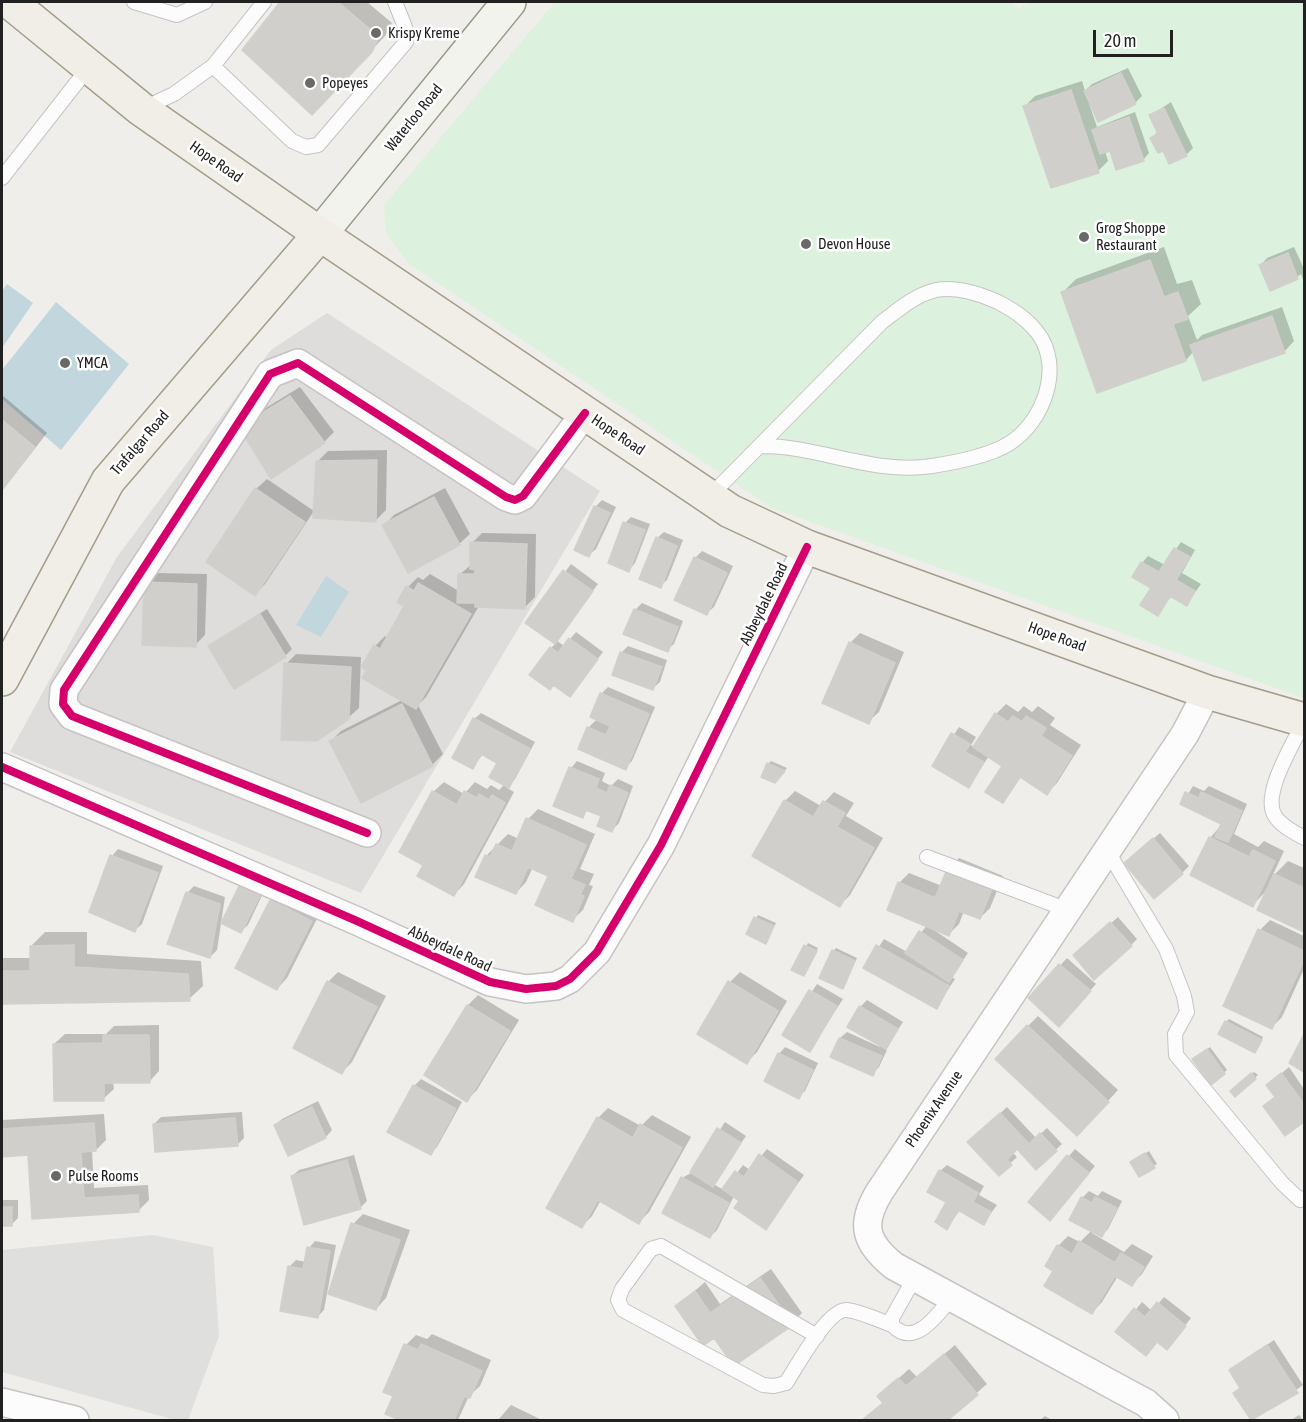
<!DOCTYPE html>
<style>
body{margin:0}
#map{position:relative;width:1306px;height:1422px;overflow:hidden;background:#efeeea;font-family:"Asap Condensed",sans-serif}
canvas{display:block}
.frame{position:absolute;inset:0;border:3px solid #212121;pointer-events:none}
.scale{position:absolute;left:1093px;top:30px;width:80px;height:27px;box-sizing:border-box;border:3px solid #212121;border-top:0;padding-left:8px;font-size:18px;line-height:21px;white-space:nowrap;color:#212121;-webkit-text-stroke:4px #fff;paint-order:stroke}
</style>
<div id="map">
<canvas width="1306" height="1422"></canvas>
<div class="frame"></div>
<div class="scale">20 m</div>
</div>
<script>
const ctx = document.querySelector('canvas').getContext('2d');
ctx.lineJoin = 'round';
function fill(path, color) { ctx.fillStyle = color; ctx.fill(path, 'evenodd'); }
function trace(path, color, width, dash) { ctx.strokeStyle = color; ctx.lineWidth = width; ctx.lineCap = dash ? 'butt' : 'round'; ctx.setLineDash(dash || []); ctx.stroke(path); }
function label(font, color, halo, rows, align = 'center') {
  ctx.font = font + ' "Asap Condensed",sans-serif'; ctx.lineWidth = 5; ctx.setLineDash([]); ctx.textBaseline = 'middle'; ctx.strokeStyle = halo; ctx.fillStyle = color; for (const [text, x, y, turn = 0] of rows) {
    ctx.save(); ctx.translate(x, y); ctx.rotate((+turn || 0) * Math.PI / 180); ctx.textAlign = isNaN(turn) ? turn : align; if (halo) ctx.strokeText(text, 0, 0); ctx.fillText(text, 0, 0); ctx.restore();
  }
}
fill(new Path2D(`
 M327 313 600 491 361 893 10 752 117 557 271 350Z`), '#dedddb');
fill(new Path2D(`
 M555 2H1012L1018 9 1029 2H1304V698L772 508 408 263 386 233 384 205Z`), '#dcf1de');
fill(new Path2D(`
 M153 1235 213 1247 219 1336 188 1420H175L2 1372V1250Z`), '#dfdfdd');
fill(new Path2D(`
 M7 284 33 303 2 348V291Z
 M56 302 129 364 61 450 2 399V370Z
 M326 576 349 592 321 637 296 625Z`), '#c2d6de');
fill(new Path2D(`
 M282 2H367L392 23 385 36 325 100 244 50Z
 M1128 68 1142 96 1135 103H1089L1097 127 1135 112 1149 153 1143 160 1111 149 1105 151 1108 161 1098 171 1025 106 1035 96 1082 81 1085 91 1092 84Z
 M1171 102 1193 148 1186 155 1152 138 1158 131 1151 115Z
 M1164 247 1177 284 1192 280 1201 304 1188 316 1197 340 1202 335 1282 307 1294 341 1284 352 1194 351 1186 360 1098 391 1062 293 1076 279Z
 M1294 247 1304 269V282L1301 274 1297 277 1261 265 1267 258Z
 M300 387 334 432 324 442 251 417Z
 M2 395 47 433 2 491Z
 M387 450 386 510 376 520 318 461 328 451Z
 M267 479 314 511 265 584 255 594 256 489Z
 M445 488 470 534 459 544 409 571 384 526 394 515Z
 M602 500 616 507 596 549 589 555 595 507Z
 M631 517 650 524 635 563 629 570 625 523Z
 M664 532 683 540 667 580 660 586 657 538Z
 M482 533 536 534 535 597 525 607 479 606 426 697 418 705 443 754 432 765 362 801 331 741 341 731 402 700 375 646 385 636 388 638 406 606 408 587 418 577 423 580 430 574 459 591V575L471 565 472 543Z
 M1181 542 1195 550 1182 573 1201 584 1187 604 1172 595 1158 614 1153 587 1142 563 1148 556 1165 565Z
 M702 551 733 566 714 607 707 613 695 558Z
 M571 564 598 584 556 640 564 646 576 632 603 652 570 695 551 648 556 643 527 622Z
 M156 573 207 574 205 635 195 645 145 583Z
 M642 603 683 621 674 644 667 650 635 610Z
 M267 609 292 649 285 656 209 646Z
 M860 633 904 652 879 712 868 722 850 643Z
 M628 646 667 660 660 682 653 688 621 653Z
 M296 654 361 657 359 708 348 718 286 664Z
 M608 687 655 707 632 761 625 768 588 728 597 719 592 717 601 694Z
 M1006 704 1018 712 1024 706 1032 712 1038 706 1055 718 1050 725 1081 745 1057 783 1047 793 1022 776 1002 801 1004 766 989 756 969 786 934 765 959 727 976 737 971 745 975 747 996 714Z
 M481 713 535 742 515 779 507 788 514 792 464 884 454 895 425 865 433 792 444 782 464 794 475 782 487 789 491 785 499 790 505 784 499 762 483 754 473 767 474 719Z
 M577 761 605 773 602 781 611 786 618 779 633 786 619 823 612 830 603 815 589 809 582 816 571 768Z
 M771 761 787 768 778 778 768 764Z
 M1193 786 1204 791 1209 786 1247 804 1234 834 1258 847 1264 841 1284 851 1272 877 1288 861 1304 868V930L1259 910 1267 890 1253 905 1210 838 1223 823 1182 804Z
 M795 791 821 806 834 792 854 803 846 816 883 838 850 895 839 906 785 801Z
 M538 809 595 834 580 869 594 874 589 885 593 886 583 910 572 920 550 875 533 867 526 882 516 893 486 856 508 834 519 839 528 819Z
 M1160 833 1189 866 1182 873 1133 856Z
 M118 849 163 866 142 924 135 930 112 856Z
 M959 858 1003 876 990 908 980 918 964 911 959 924 949 934 931 928 968 953 951 977 955 979 936 1008 865 968 884 939 907 952 927 925 899 883 909 873 942 886 949 868Z
 M267 885 248 925 241 931 223 922Z
 M194 886 225 897 217 950 210 957 187 893Z
 M282 890 321 911 287 978 277 989 237 968 271 900Z
 M758 915 776 923 766 942 748 933Z
 M1118 917 1137 939 1131 945 1082 949Z
 M1270 920 1304 936V969L1282 1017 1272 1027 1260 930Z
 M45 932H87V954L201 961 203 986 189 999 2 1003V958H32L31 946Z
 M808 943 818 948 804 975 793 969Z
 M836 948 857 958 845 984 833 951Z
 M1067 958 1096 984 1066 1018 1030 998Z
 M338 972 386 996 352 1062 342 1072 328 982Z
 M740 972 787 1001 757 1052 747 1062 730 982Z
 M817 984 843 999 810 1050 784 1034Z
 M478 995 519 1020 477 1090 467 1100 426 1075 468 1005Z
 M867 1000 903 1022 885 1049 887 1050 879 1067 872 1074 832 1056 840 1038 847 1032 880 1047 860 1007Z
 M1038 1016 1118 1090 1087 1124 1028 1026Z
 M1229 1019 1263 1037 1258 1048 1226 1022Z
 M159 1025V1071L149 1082H113L114 1089 103 1099 54 1044 65 1034H106L114 1026Z
 M785 1047 818 1063 805 1091 798 1097 779 1054Z
 M1210 1047 1227 1070 1212 1083 1197 1057Z
 M1289 1067 1304 1089V1120L1286 1134 1265 1106 1276 1096 1268 1085Z
 M1254 1072 1258 1075 1236 1095 1232 1091Z
 M421 1079 462 1102 437 1147 430 1154 414 1086Z
 M318 1101 332 1130 326 1137 289 1154 275 1125 282 1119Z
 M1007 1107 1036 1138 1047 1128 1062 1144 1036 1168 1017 1147 1012 1152 1017 1157 999 1174 976 1136Z
 M608 1108 641 1126 652 1115 691 1137 649 1212 639 1222 601 1200 592 1216 582 1226 598 1118Z
 M242 1112 244 1138 237 1145 154 1124 161 1117Z
 M104 1114 106 1140 96 1150H92L94 1188 148 1185 149 1200 138 1211 34 1217 29 1153 2 1155V1120Z
 M725 1122 746 1136 713 1184 724 1190 743 1165 750 1170 767 1149 804 1175 766 1228 734 1196 717 1230 710 1237 682 1178 691 1173Z
 M1075 1149 1095 1166 1056 1212 1030 1202Z
 M1149 1151 1157 1164 1154 1166 1135 1160Z
 M354 1155 367 1201 360 1208 292 1176 299 1170Z
 M947 1165 984 1186 979 1195 997 1205 984 1223 960 1210 947 1228 948 1202 940 1171Z
 M1089 1191 1098 1196 1102 1191 1122 1201 1108 1229 1102 1235 1094 1231 1092 1233 1124 1252 1132 1244 1153 1256 1142 1274 1132 1284 1118 1276 1102 1302 1092 1313 1055 1270 1058 1246 1068 1236 1080 1242 1092 1230 1082 1198Z
 M2 1200H18V1218L11 1225H2Z
 M363 1214 410 1230 386 1298 376 1309 353 1224Z
 M315 1241 336 1245 324 1310 318 1316 289 1267 296 1260 306 1262 309 1248Z
 M771 1269 802 1313 792 1323 715 1336 677 1306 705 1282 720 1304Z
 M1164 1297 1191 1318 1173 1341 1118 1331 1142 1302 1152 1311Z
 M432 1334 491 1360 480 1386 469 1396 458 1420H404L387 1413 395 1395 406 1345 416 1335 427 1339Z
 M1274 1340 1303 1385 1253 1420 1235 1393 1241 1387 1230 1370Z
 M955 1345 987 1384 946 1420H863L884 1402 890 1386 909 1369 917 1377Z
 M511 1405 542 1420H498Z
 M1299 1415 1303 1420H1291Z
 M1045 1416 1052 1420H1040Z`), '#0003');
const building = new Path2D(`
 M280 2H338L379 37 372 52 312 115 242 50Z
 M1121 73 1136 104 1098 122 1084 91Z
 M1071 90 1099 173 1051 188 1023 106Z
 M1164 108 1187 156 1169 164 1163 151 1158 153 1150 138 1158 134 1149 115Z
 M1129 117 1144 161 1116 170 1110 151 1100 154 1092 130Z
 M1288 253 1298 279 1270 291 1259 265Z
 M1150 260 1164 297 1178 292 1188 319 1173 324 1186 361 1097 393 1061 292Z
 M1272 316 1285 353 1203 381 1190 345Z
 M290 396 325 443 271 479 239 427Z
 M2 420 35 447 2 490Z
 M377 460 376 522 313 518 316 461Z
 M255 488 305 522 255 596 206 562Z
 M434 497 460 545 408 573 382 525Z
 M594 506 610 513 589 557 574 550Z
 M623 522 645 530 629 572 608 563Z
 M656 537 677 546 661 588 639 579Z
 M470 542 527 544 525 609 475 607V603H457L458 574H475V570L470 569Z
 M1174 548 1190 557 1176 580 1195 591 1187 606 1170 596 1158 616 1140 605 1151 588 1132 577 1141 562 1159 572Z
 M694 557 727 573 707 615 674 600Z
 M563 570 593 591 555 644 525 623Z
 M144 582 197 584 196 647 142 645Z
 M418 583 471 614 416 709 362 678 366 670 361 667 374 645 380 649 404 606 397 602 406 586 414 591Z
 M634 609 678 627 668 652 623 634Z
 M260 614 286 657 234 689 208 646Z
 M569 638 598 659 570 697 553 685 550 690 529 675 550 647 558 653Z
 M849 642 895 663 869 724 822 703Z
 M620 652 662 667 653 690 612 675Z
 M284 663 351 667 349 719 317 741 281 740Z
 M600 693 649 714 626 770 578 749 587 727 606 735 610 726 590 717Z
 M402 704 433 766 361 803 329 741Z
 M995 713 1008 722 1013 716 1022 722 1026 716 1046 728 1041 736 1072 756 1047 795 1020 777 1003 803 985 792 1002 766 973 747Z
 M473 718 530 749 509 788 489 777 497 763 481 754 473 769 452 758Z
 M951 733 970 744 965 752 984 762 969 788 932 766Z
 M767 763 785 771 775 783 761 777Z
 M569 767 599 779 596 788 607 793 610 785 628 793 612 832 597 826 601 816 586 810 583 818 553 806Z
 M432 791 457 805 464 791 477 798 479 794 489 800 492 795 505 803 454 896 417 876 423 865 399 852Z
 M1185 792 1199 798 1201 792 1242 811 1228 842 1215 837 1221 824 1180 804Z
 M784 800 813 817 823 801 845 813 837 827 874 848 840 907 752 856Z
 M526 818 586 845 571 879 585 885 580 895 584 896 573 922 535 905 548 876 528 867 516 894 475 877 485 855 490 857 496 844 512 851Z
 M1209 837 1249 857 1253 850 1275 861 1253 907 1190 875Z
 M1153 838 1183 874 1154 899 1124 863Z
 M110 855 158 873 135 932 89 912Z
 M948 867 993 886 980 919 959 911 949 936 887 910 898 882 935 898Z
 M1274 874 1304 888V932L1257 910Z
 M241 882 262 892 241 933 221 923Z
 M186 892 220 904 210 958 167 944Z
 M270 900 312 921 277 990 235 968Z
 M754 917 774 926 766 944 746 934Z
 M1110 922 1132 946 1094 980 1073 955Z
 M1258 929 1304 951V960L1272 1029 1223 1006Z
 M919 931 963 960 949 982 905 953Z
 M74 945V967L188 974 190 1001 2 1004V971H30V946Z
 M804 945 817 951 804 976 791 970Z
 M876 945 949 986 937 1009 863 968Z
 M832 950 855 961 843 989 819 978Z
 M1059 964 1091 991 1059 1027 1028 998Z
 M327 981 377 1007 342 1074 293 1048Z
 M728 981 778 1011 747 1064 697 1034Z
 M809 990 837 1006 810 1052 782 1035Z
 M467 1005 510 1031 467 1102 424 1075Z
 M859 1006 898 1029 886 1049 847 1027Z
 M1225 1021 1262 1040 1255 1053 1218 1034Z
 M1027 1025 1109 1102 1077 1136 995 1059Z
 M1304 1034V1072L1289 1063Z
 M103 1035H149L150 1083H104V1101H54L53 1044 103 1043Z
 M839 1038 882 1056 873 1076 830 1057Z
 M1207 1049 1225 1074 1211 1085 1192 1059Z
 M778 1053 813 1070 799 1099 764 1081Z
 M1251 1073 1256 1079 1235 1097 1230 1091Z
 M1281 1073 1304 1104V1122L1285 1136 1263 1106 1275 1097 1266 1085Z
 M413 1085 456 1109 431 1155 387 1132Z
 M312 1107 326 1138 288 1156 274 1125Z
 M1000 1113 1029 1144 1040 1133 1057 1151 1036 1170 1017 1149 1007 1160 1012 1165 999 1176 967 1142Z
 M597 1117 633 1138 640 1124 682 1148 639 1224 598 1200 582 1228 546 1208Z
 M235 1118 238 1146 155 1152 153 1124Z
 M94 1123 96 1151 81 1152 84 1198 138 1195 139 1212 32 1219 28 1155 2 1157V1129Z
 M717 1128 741 1143 713 1187 690 1172Z
 M1145 1153 1155 1168 1139 1177 1130 1162Z
 M759 1154 798 1182 766 1230 734 1208 739 1201 722 1189 735 1171 744 1177Z
 M1067 1155 1089 1173 1050 1221 1028 1202Z
 M347 1160 361 1209 304 1225 291 1176Z
 M939 1170 978 1193 973 1202 991 1212 984 1225 958 1210 947 1230 935 1222 946 1202 927 1192Z
 M681 1177 729 1203 710 1238 662 1213Z
 M1081 1197 1092 1203 1095 1197 1117 1208 1102 1237 1069 1220Z
 M2 1207H12V1226H2Z
 M351 1223 400 1240 376 1310 328 1294Z
 M1079 1241 1115 1263 1121 1253 1144 1267 1132 1286 1115 1276 1092 1314 1044 1286 1053 1271 1045 1266 1057 1245 1072 1254Z
 M307 1247 330 1251 318 1318 280 1311 288 1266 303 1269Z
 M760 1278 793 1325 734 1366 714 1338 703 1346 675 1306 695 1291 710 1313Z
 M1157 1302 1186 1326 1167 1350 1157 1342 1146 1356 1115 1332 1134 1308 1145 1317Z
 M404 1344 418 1350 421 1344 482 1371 470 1398 464 1397 454 1420H400L385 1414 393 1396 383 1392Z
 M1267 1345 1298 1393 1251 1420 1233 1393 1240 1388 1229 1370Z
 M944 1354 978 1395 948 1420H862L883 1403 877 1396 898 1378 906 1386Z`);
fill(building, '#d0cfcc');
trace(building, '#d2d0cc', 1.5);
const service = new Path2D(`
 M134 2 177 15 205 2
 M213 66 292 141 306 147 318 145 406 42 405 27 395 2
 M142 109 174 94 213 66 264 2
 M2 178 89 67
 M709 497 882 322C899 309 915 295 936 290 955 286 981 294 998 302 1013 310 1026 318 1037 332 1064 366 1044 421 1010 443 990 456 956 462 932 466 874 475 819 446 762 446
 M1304 721C1294 743 1261 794 1275 816 1281 826 1294 832 1304 838
 M1107 850 1166 949 1184 996 1187 1012 1175 1034 1176 1055 1282 1183 1300 1200 1304 1198
 M927 857 1068 910
 M915 1277 892 1318V1325C915 1349 938 1314 952 1297
 M817 1336 661 1246 651 1249 622 1289 618 1300 623 1310 763 1385 774 1386 786 1383C796 1368 828 1308 847 1310 862 1312 878 1320 892 1325`);
const minor = new Path2D(`
 M2 767 357 921 490 982 526 989 556 986 570 979 597 952 661 845 807 547
 M367 833 72 716 63 704 64 690 270 374 298 363 506 497 515 500 523 496 585 413
 M2 1402 75 1420
 M1165 1420 1146 1403 1120 1389 894 1266C864 1242 860 1223 880 1191L1185 734 1207 692`);
const secondary = new Path2D(`
 M320 234 509 2`);
const primary = new Path2D(`
 M10 2 141 109 320 234 730 511 807 547 1207 692 1304 720
 M2 679 108 481 320 234`);
trace(service, '#c5c4c2', 16);
trace(minor, '#c5c4c2', 30);
trace(secondary, '#949884', 36);
trace(primary, '#a39d89', 36);
trace(service, '#fdfcfc', 14);
trace(minor, '#fdfcfc', 27);
trace(secondary, '#f2f3ed', 33);
trace(primary, '#f1eee7', 33);
trace(new Path2D(`
 M2 767 357 921 490 982 526 989 556 986 570 979 597 952 661 845 807 547
 M367 833 72 716 63 704 64 690 270 374 298 363 506 497 515 500 523 496 585 413`), '#d6006c', 8);
for (const [x, y, r, color] of [
 [376,33,6,"#696967"],
 [310,83,6,"#696967"],
 [1084,237,6,"#696967"],
 [806,244,6,"#696967"],
 [65,363,6,"#696967"],
 [56,1176,6,"#696967"]
]) { const dot = new Path2D(); dot.arc(x, y, r, 0, 2 * Math.PI); ctx.fillStyle = color; ctx.fill(dot); trace(dot, '#fff', 2); }
label('15px', '#212121', '#fff', [
 ["Krispy Kreme",388,33],
 ["Popeyes",322,83],
 ["Grog Shoppe",1096,228],
 ["Restaurant",1096,245],
 ["Devon House",818,244],
 ["YMCA",77,363],
 ["Pulse Rooms",68,1176]
], 'left');
label('15px', '#212121', '#fff', [
 ["Waterloo Road",414,118,-51],
 ["Hope Road",216,162,35],
 ["Hope Road",618,435,34],
 ["Trafalgar Road",140,443,-49],
 ["Abbeydale Road",764,604,-64],
 ["Hope Road",1057,637,20],
 ["Abbeydale Road",450,949,25],
 ["Phoenix Avenue",934,1109,-56]
]);
</script>
